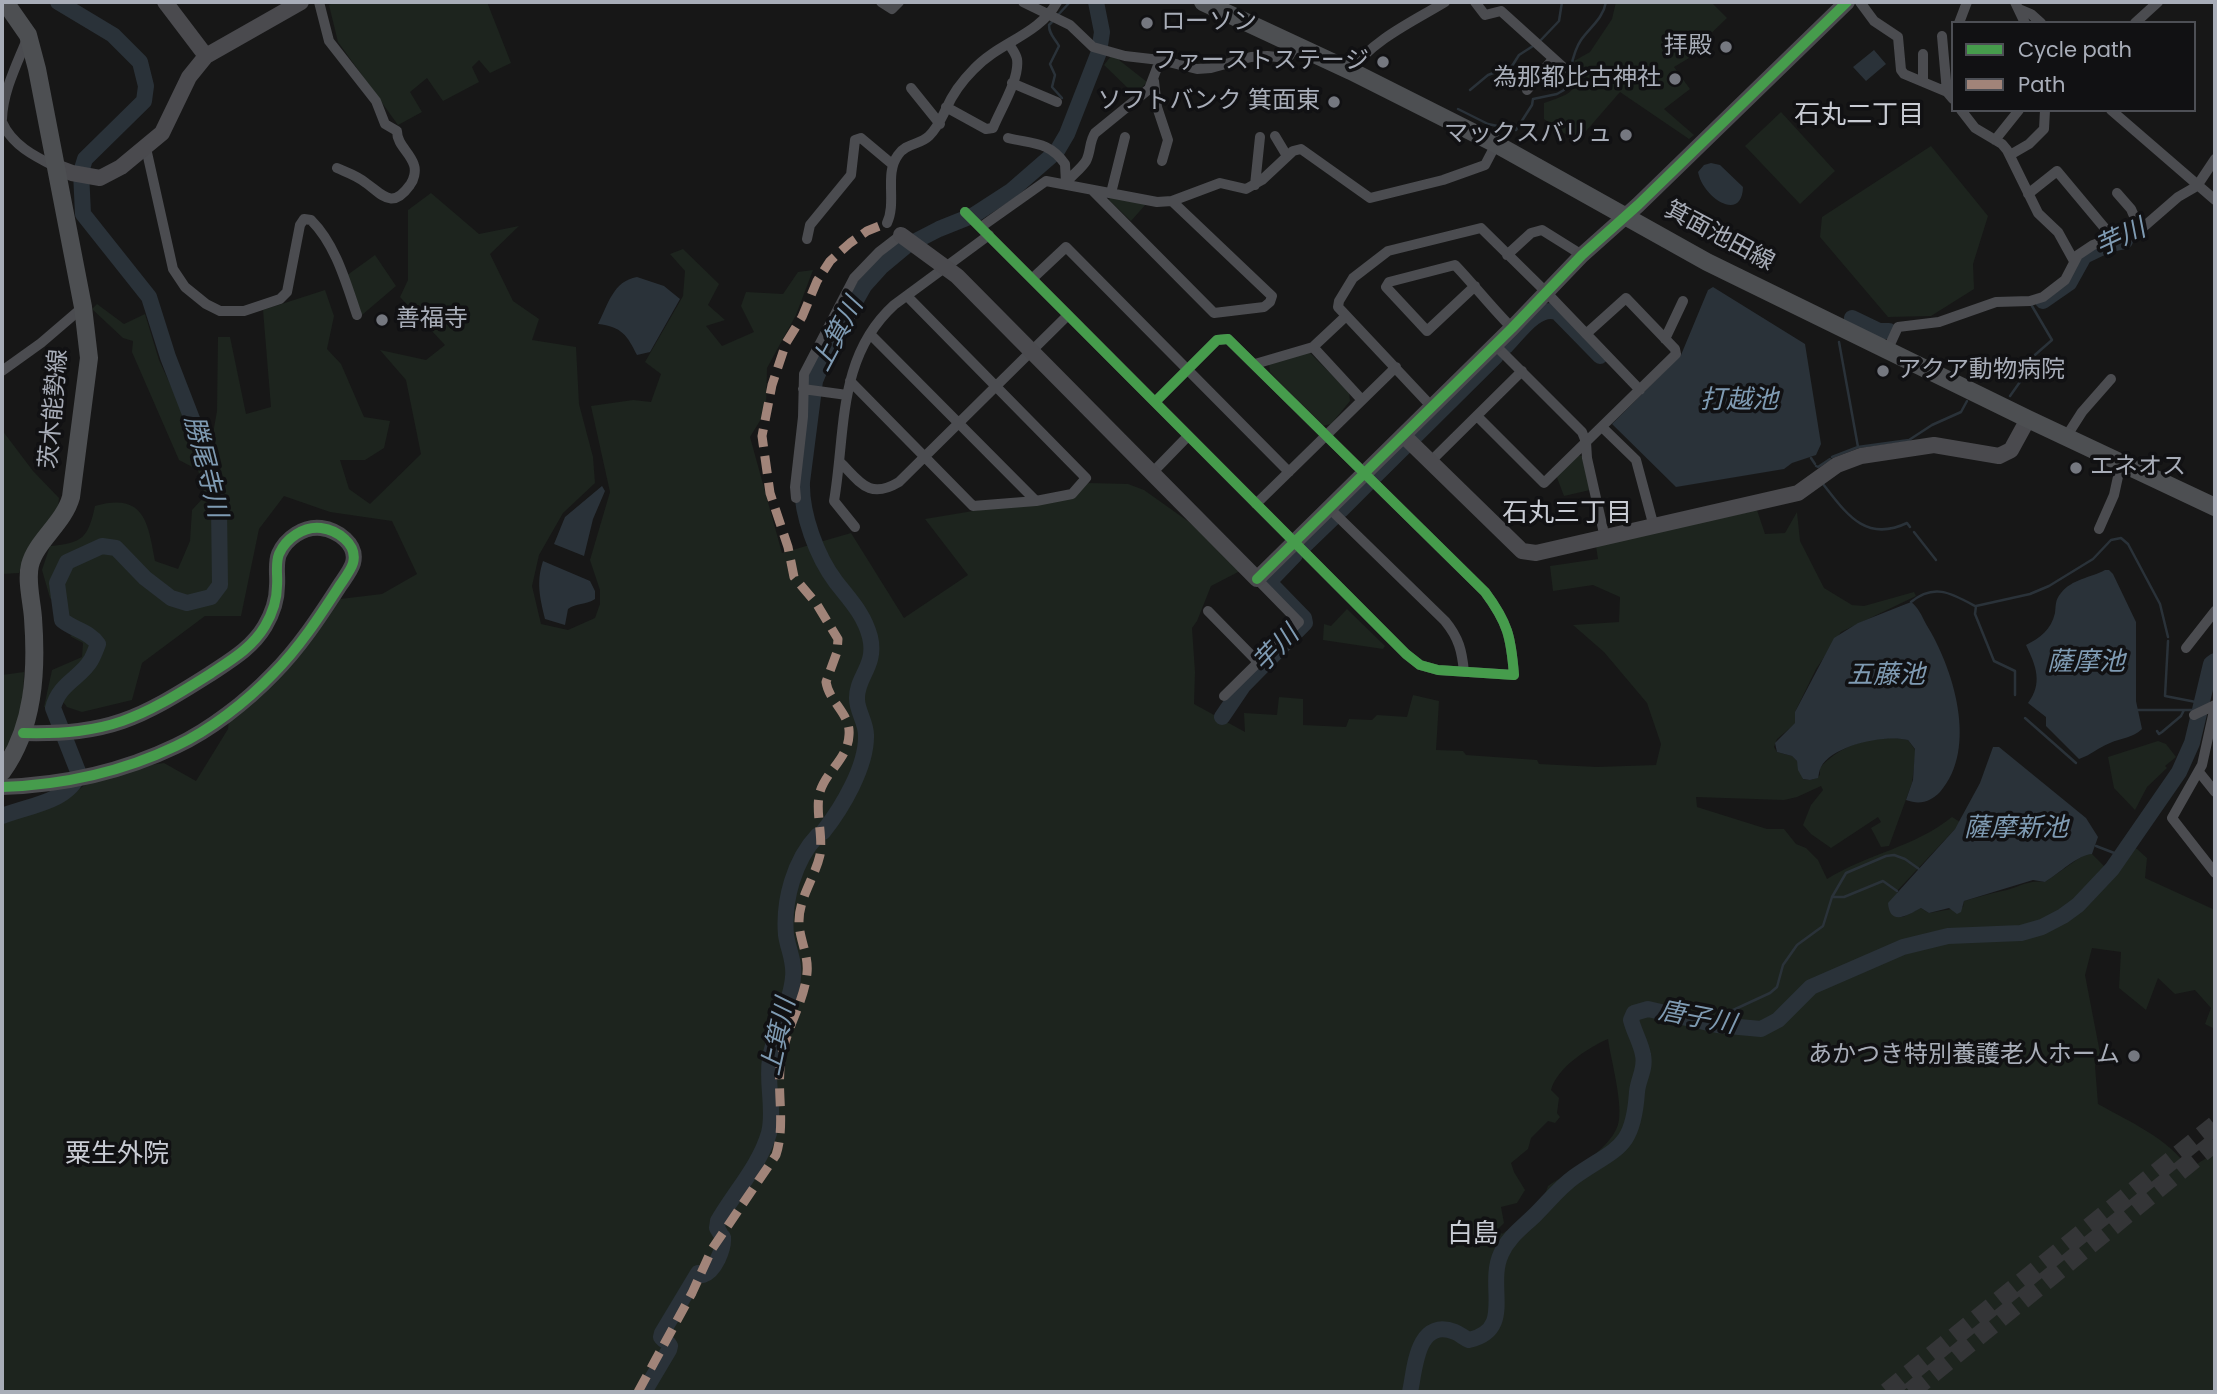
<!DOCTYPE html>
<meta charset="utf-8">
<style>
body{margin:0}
#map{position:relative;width:2217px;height:1394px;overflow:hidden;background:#171717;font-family:Poppins,sans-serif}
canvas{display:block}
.frame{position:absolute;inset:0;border:4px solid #a8adb8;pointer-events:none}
.legend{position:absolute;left:1951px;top:21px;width:245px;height:91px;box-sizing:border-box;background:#111113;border:2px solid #4d4f55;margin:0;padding:9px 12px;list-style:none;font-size:21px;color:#a8adb8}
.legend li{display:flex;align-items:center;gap:14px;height:35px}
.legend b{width:35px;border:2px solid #4d4f55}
</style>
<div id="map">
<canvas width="2217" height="1394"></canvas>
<div class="frame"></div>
<ul class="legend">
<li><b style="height:9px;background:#469c4c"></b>Cycle path</li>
<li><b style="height:9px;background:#a18479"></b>Path</li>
</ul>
</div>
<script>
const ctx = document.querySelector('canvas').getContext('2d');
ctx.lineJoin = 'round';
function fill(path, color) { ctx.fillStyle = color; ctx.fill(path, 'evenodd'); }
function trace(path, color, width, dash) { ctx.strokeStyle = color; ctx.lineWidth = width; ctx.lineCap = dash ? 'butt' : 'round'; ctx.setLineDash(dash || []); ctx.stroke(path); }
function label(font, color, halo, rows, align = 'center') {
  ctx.font = font + ' Poppins,"Noto Sans JP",sans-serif'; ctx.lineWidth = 7; ctx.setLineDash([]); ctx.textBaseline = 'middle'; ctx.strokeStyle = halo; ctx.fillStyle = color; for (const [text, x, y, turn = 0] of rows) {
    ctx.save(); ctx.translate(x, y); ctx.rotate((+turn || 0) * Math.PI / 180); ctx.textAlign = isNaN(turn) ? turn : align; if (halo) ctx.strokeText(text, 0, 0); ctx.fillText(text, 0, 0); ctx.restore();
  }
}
fill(new Path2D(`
 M334 2H487L511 63 490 73 479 60 472 67 479 82 443 101 427 78 410 92 422 112 398 125 338 42 329 5Z
 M1616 2H1711L1727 18 1697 47 1699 52 1674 67 1690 89 1664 109 1694 135 1689 139 1620 92 1580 138 1574 140 1544 119V103C1569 94 1577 94 1580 65L1574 61 1590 52 1612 19Z
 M1111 56H1118L1119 60 1147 82 1135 95 1104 65Z
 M1781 112 1835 171 1800 204 1745 146Z
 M1931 146 1988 216 1973 264 1974 289 1931 316 1888 317 1820 237 1822 217Z
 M431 193 479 234 519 226 490 254 513 301 539 319 532 340 576 347 579 404 593 457 595 483 563 513 539 555 532 586 541 624 568 630 595 618 600 604V590L590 560 610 492 591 406 633 400 651 402 661 374 645 362 683 296 685 271 670 254 683 249 719 284 708 305 725 320 706 326 722 346 754 332 741 306 746 292 783 294 798 272 813 270 796 315 767 368 766 411 750 437 782 553 851 533 904 618 968 575 925 519 1051 498 1089 483 1128 484 1144 490 1189 522 1242 570 1211 586 1197 621 1192 628 1195 672 1194 704 1245 732 1244 713 1277 715 1279 697 1303 699V725L1346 727 1349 719 1372 720 1377 715 1407 717 1413 695 1439 701 1436 750 1463 751 1466 755 1537 760 1539 764 1597 767 1656 765 1661 744 1647 703 1604 652 1573 625 1619 622 1620 597 1593 585 1553 591 1550 566 1598 559 1596 546 1757 510 1765 534 1785 533 1797 512 1800 541 1824 588 1852 605 1864 606 1914 592 1916 596 1841 632 1816 669 1795 712 1796 723 1777 739 1774 747 1777 752 1792 756 1797 761 1803 779C1811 781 1814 780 1820 775V768C1840 744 1878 733 1908 740L1916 751 1912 783 1889 846 1881 847 1871 828 1881 822 1878 817 1831 848 1811 834 1803 825 1811 805 1823 790 1821 786 1797 797 1784 800 1696 797 1697 807 1767 829H1784L1796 844 1806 848 1818 860 1827 879C1867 854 1915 847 1952 817L1960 822 1955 829 1897 891 1898 917H1903L1921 908 1929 913 1963 907 1964 901C1977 897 1989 894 2002 891 2018 888 2028 879 2045 882L2085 854H2092L2105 867 2126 845 2137 849 2147 858 2145 878 2215 910V1029L2205 1024 2211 1008 2195 990 2175 994 2158 978 2146 1010 2119 988 2121 952 2092 948 2085 975 2100 1053 2095 1066 2098 1104C2130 1122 2168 1138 2189 1169L2208 1157 2215 1137V1392H2V821L65 800 86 784 144 766 164 763 196 781 228 729 229 717 293 664 340 599 382 594 417 574 392 521 330 512 284 496 259 529 241 616H205L142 663 132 700 82 712 67 707 60 698 94 665 102 645 94 633 65 618 60 584 71 566 102 550 114 552 143 581 169 601 186 608 212 600 223 586 225 510 211 445 217 411 218 337H230L246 414 271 407 263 310 325 290 334 316 327 349 341 364 364 417 390 421 384 448 365 460H340L349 489 370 504 421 454 406 380 380 350 426 360 445 345 400 297 408 280V210ZM1608 1039C1611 1060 1622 1099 1619 1120 1615 1148 1570 1171 1548 1186 1542 1207 1520 1222 1502 1234L1498 1229 1504 1223 1501 1207 1517 1203 1525 1190 1514 1172 1511 1163 1528 1149 1531 1138 1548 1121 1555 1123 1560 1117 1557 1113 1559 1098 1551 1090C1557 1068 1587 1048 1608 1039Z
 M1111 196 1147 203 1131 221 1109 200Z
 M375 255 396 286 362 315 346 276Z
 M97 304 124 324 145 314 159 360 200 449 216 507 217 582C213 592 207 596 197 599 180 603 157 588 145 575 136 565 128 550 114 545 100 541 91 548 79 554 58 566 56 580 55 603L50 598 42 570 50 546C83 543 88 538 95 506 144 492 148 522 155 561L178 569 190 541 192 510 205 496 198 470 179 460 132 352 133 341 123 338 92 309Z
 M1309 352 1349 392 1350 401 1331 424 1322 426 1270 372 1269 363Z
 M2 430 33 471 59 498 57 519 25 556 19 573 2 574Z
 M1577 455 1582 456 1590 490 1564 496 1556 475Z
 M1347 609 1385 646 1383 649 1323 640 1324 624 1331 626Z
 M75 633 90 637 93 645C83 672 58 678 50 708L44 707 52 670 82 657 83 643 70 636Z
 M24 672 22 727 2 753V675Z
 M2158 741 2166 744 2176 757 2165 766 2167 768 2147 787 2135 810 2114 788 2108 757Z`), '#1d241e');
fill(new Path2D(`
 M1874 50 1886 64 1866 81 1853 67Z
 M1711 163 1720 165 1743 187C1742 223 1703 198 1698 172L1704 165Z
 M637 277 664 286 680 299 650 352 637 355C627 335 622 327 598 324 608 305 613 281 637 277Z
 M1713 287 1805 344 1821 444 1816 455 1792 463 1784 469 1676 487 1612 424 1681 355 1708 290Z
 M602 486 605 491 593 519 584 556 554 544 565 517Z
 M543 561 590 581 595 591V599C586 605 576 603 568 609L565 625 545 619C540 598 536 582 543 561Z
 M2105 570H2109L2113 574 2136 622V701L2142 729C2133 738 2121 738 2110 743 2099 747 2091 755 2079 759L2046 726V717L2028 703C2043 683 2036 666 2026 645 2040 638 2051 630 2055 613 2056 605 2055 600 2061 593 2072 579 2090 578 2105 570Z
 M1911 602C1918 607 1922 616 1926 624 1953 667 1979 748 1940 792 1930 802 1920 805 1906 800L1913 780 1915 749 1908 740C1886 734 1832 745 1821 767 1819 771 1819 774 1818 778L1810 780 1803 779 1798 770 1797 761 1792 756 1777 752 1775 743 1795 723V712L1834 638 1858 623Z
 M1993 747H1999L2086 818 2098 837 2092 854C2079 854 2058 874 2045 882L2033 880 1964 901 1961 912 1957 914 1949 908 1929 913 1921 908C1908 915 1890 927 1888 903L1955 829 1980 783Z`), '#2a3239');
trace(new Path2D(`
 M1057 16 1070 2
 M1053 21 1049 25C1049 35 1055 38 1059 46L1050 64 1055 75 1052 87 1062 98
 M1539 42 1559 21 1562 2
 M1470 90 1488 75 1512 66 1519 55 1533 46
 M1458 109 1488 124 1516 130 1532 105 1533 99 1557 94 1564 90C1572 74 1570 56 1581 40 1590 27 1603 19 1606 2
 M1839 342 1858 447
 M2010 396 2027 372 2028 361 2052 340 2032 306
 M1832 457 1858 447 1909 440 1932 425 1961 412 1967 401
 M1811 458 1815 464
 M1816 466 1818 467 1830 459
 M1823 484C1846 513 1865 543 1907 523L1910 527
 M1914 532 1936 560
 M1911 602C1934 583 1951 593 1975 606
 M2168 641 2165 696 2201 703
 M2015 695V671L1994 661 1975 614 1976 606 2030 594 2049 586 2093 559 2111 540 2121 538 2128 544 2160 604 2168 637
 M2138 710H2194
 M2025 718 2076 763
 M2157 731 2159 734 2162 732 2181 716 2184 710
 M2096 846 2122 856
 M1832 897H1844L1883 881 1897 891
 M1705 1023 1770 993 1777 987 1783 965 1797 945 1823 926 1832 897 1846 873 1886 856 1894 855 1905 859 1919 869`), '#2a3239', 2.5);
trace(new Path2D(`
 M2043 301 2069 283 2084 256 2107 245 2125 241
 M1852 318 1879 331H1889
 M1506 346C1519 333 1537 305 1557 312L1600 356
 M1376 475 1496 356
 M1341 510 1368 483
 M1305 545 1333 518
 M1222 717 1243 686 1305 623 1304 618 1269 582 1295 555
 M2 816C27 806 68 802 79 774L53 708C59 683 81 678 91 660 94 655 96 649 98 644 89 631 74 630 62 620L57 583 67 562 102 546 116 548 145 578 171 598 187 603 211 597 220 585 219 508 204 450 168 357 149 297 83 214 81 172 85 159 144 101 146 86 140 62 113 35 58 2
 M823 832C842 808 867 766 866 735 866 722 857 711 857 699 856 677 877 666 870 637 864 614 850 600 836 582 817 557 801 514 802 482L815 381 828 350 864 286 882 266 906 246 939 229 974 215 1011 191 1057 151 1067 134 1099 52 1102 32 1096 2
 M720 1233 717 1228 718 1221C734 1193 760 1165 769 1133 775 1110 766 1083 770 1059 774 1030 791 1005 793 977 795 962 788 949 786 935 783 901 794 860 818 835
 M703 1275C715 1271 724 1249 723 1237
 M664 1340 661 1337 662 1333 698 1273
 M644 1392 669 1350 670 1346 668 1343
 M1410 1392C1415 1370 1416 1317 1455 1332 1460 1334 1464 1338 1469 1340 1515 1330 1486 1286 1501 1254 1508 1237 1523 1227 1536 1214 1549 1201 1560 1187 1574 1177 1617 1147 1633 1150 1637 1092 1638 1079 1646 1069 1643 1055 1641 1043 1634 1032 1631 1020L1634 1013 1648 1009 1717 1025 1761 1029 1778 1020 1811 987 1903 947 1948 936 2021 933 2042 927 2063 916 2078 905 2112 869 2179 772 2192 743 2211 664 2215 661`), '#2a3239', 16);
trace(new Path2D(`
 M1887 1392 2215 1125
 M1910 1392 2215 1142`), '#343537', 19, [19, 10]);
trace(new Path2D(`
 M319 2 329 41 376 101 385 124 397 131C397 145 410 152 414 165 416 171 414 180 410 185 392 210 383 195 366 183 358 176 346 172 337 168
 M881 2 892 9 899 2
 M1023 2 1070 25 1093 47 1125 56 1160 60 1197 69 1211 68 1251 57 1267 56 1288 58 1295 46
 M1475 2 1485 15 1501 11 1564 68
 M1860 2 1874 21 1898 37 1901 70 1904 74 1947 92 1953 99
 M2015 2 2025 23
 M2019 9 2031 14 2041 23
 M1959 23 1967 2
 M2135 23 2158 2
 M1942 36 1947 92
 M1351 71C1372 40 1414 21 1445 2
 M1154 81 1157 107 1168 140 1162 161
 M1923 82V54
 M1012 83 1057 102
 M911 88 940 124
 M1527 90 1553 59
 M946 107 986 129 993 128C1000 110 1020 79 1017 59 1016 54 1012 49 1009 44
 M1961 110 1975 128 2002 144 2007 150 2038 213 2058 232 2074 261
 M2111 110 2215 200
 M2 119C3 91 17 64 27 39
 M2 122C12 145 34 156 56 167
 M1275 136 1287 156
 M1008 138C1032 144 1049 141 1065 164L1066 183
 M1995 140 2019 110
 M146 148 173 269 185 287 206 304 220 311H244L280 299 287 292 300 225 304 219 311 220C336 245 346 283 357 315
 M2010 155 2029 144 2044 129 2045 110
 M1066 183C1072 175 1081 169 1086 161 1091 152 1089 142 1095 133L1149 89 1160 60
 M1255 185 1260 137
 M1092 190 1214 313 1264 307 1270 302 1272 296 1172 201
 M1111 193 1125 137
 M2117 193 2131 209 2140 230
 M2028 194 2057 171 2113 238
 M965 212 1068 315 1406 654 1420 665 1438 670 1514 675C1511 637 1508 623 1485 592L1228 339 1217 340 1155 402
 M887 223C897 202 884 174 898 155 906 143 920 145 929 136 938 127 941 119 946 109 952 95 963 80 974 69 999 42 1039 35 1057 2
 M981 227 1046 181 1157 202 1172 201 1220 183 1246 189 1262 180 1293 151 1301 149 1370 198 1443 180 1485 165 1496 144
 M807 239 810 225 851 175 855 140 861 138 892 164
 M1507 255 1531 233 1542 230 1582 255
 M1033 278 1066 247 1289 472
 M1475 286 1427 331 1386 287 1389 282 1455 265C1475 286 1492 308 1512 328
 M870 334 1036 501
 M1665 339 1683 301
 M1495 345 1582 432 1586 442 1587 458 1605 538
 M1313 347 1361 399
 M1887 351 1898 327 1939 322 1996 302 2030 301 2043 297 2065 280 2078 255 2093 245 2110 239 2129 237 2140 230 2178 197 2197 186 2215 159
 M1255 364 1313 347 1345 317
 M2 371 41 343 83 307
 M850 381 973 506 1036 501 1072 494 1086 478 907 296
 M803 389 847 395
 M1432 407 1338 307 1339 301 1353 278 1388 251 1481 228 1546 292 1640 390
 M1477 416 1544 483 1676 354 1675 349 1626 298 1586 334
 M1602 427 1636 460 1654 527
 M2066 437 2082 412 2111 379
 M840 462C860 482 869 500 899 482L1068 315
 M1430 462 1522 371
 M1153 472 1188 436
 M796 498 795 487 803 417 804 374 854 278 879 252 901 235
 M1256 504 1396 367
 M1329 508 1445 621C1459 638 1462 651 1464 672
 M855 527 834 501C846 430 837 357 894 305L989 235
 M2099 529 2114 495 2121 463
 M1208 611 1258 662
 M2186 648 2215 611
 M1224 696 1299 622 1257 579
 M2215 706 2202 765 2172 818 2215 873
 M2194 715 2215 705
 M2199 772 2215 792`), '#4b4c50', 10);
trace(new Path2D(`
 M165 2 206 56
 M56 167 72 173 100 178 121 167 162 133 189 77 206 56 301 2
 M901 235 957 276 1257 579 1512 328 1582 255 1638 205 1847 2
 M1403 435 1522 551 1536 553 1798 493 1837 465 1861 456 1934 445 1999 456 2011 450 2028 419
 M2 787C61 785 122 772 176 746 210 730 246 702 273 674 299 648 320 616 340 585 344 579 351 570 353 563 358 544 337 530 321 528 304 526 286 538 279 554 275 564 278 576 277 586 277 600 272 614 265 626 252 648 231 660 210 674 139 719 109 735 23 733`), '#4a4a4e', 16);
trace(new Path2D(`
 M1203 2 1351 71 1496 144 1707 262 2028 419 2215 507
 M2 772C34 728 37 671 33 618 32 602 26 581 30 565 36 541 64 523 71 497L89 358 83 307 37 69 28 35 5 2`), '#4d4f52', 18);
trace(new Path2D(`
 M638 1392 692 1293 712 1249 776 1155C786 1123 776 1092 781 1060 785 1030 804 1003 807 973 809 955 799 939 799 921 799 898 815 877 820 855 823 835 816 815 819 796 823 773 848 760 849 735 851 714 829 702 826 682L837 652 838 639 816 603 794 577 788 547 770 493 762 436 772 385 786 343 802 317 817 281 830 261 850 243 867 231 887 223`), '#a18479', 9, [18, 9]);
trace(new Path2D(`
 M965 212 1068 315 1406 654 1420 665 1438 670 1514 675C1511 637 1508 623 1485 592L1228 339 1217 340 1155 402
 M1257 579 1512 328 1582 255 1638 205 1847 2
 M2 787C61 785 122 772 176 746 210 730 246 702 273 674 299 648 320 616 340 585 344 579 351 570 353 563 358 544 337 530 321 528 304 526 286 538 279 554 275 564 278 576 277 586 277 600 272 614 265 626 252 648 231 660 210 674 139 719 109 735 23 733`), '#469c4c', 10);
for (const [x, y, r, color] of [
 [1147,23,7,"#757880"],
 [1726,47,7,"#757880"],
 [1383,62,7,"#757880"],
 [1675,79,7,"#757880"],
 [1334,102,7,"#757880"],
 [1626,135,7,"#757880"],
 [382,320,7,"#757880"],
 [1883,371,7,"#757880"],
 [2076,468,7,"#757880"],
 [2134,1056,7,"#757880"]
]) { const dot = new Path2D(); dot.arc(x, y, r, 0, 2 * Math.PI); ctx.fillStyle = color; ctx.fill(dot); trace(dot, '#111113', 2.5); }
label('24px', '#a8adb8', '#111113', [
 ["ローソン",1161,23,"left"],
 ["拝殿",1712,47],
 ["ファーストステージ",1369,62],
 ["為那都比古神社",1661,79],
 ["ソフトバンク 箕面東",1320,102],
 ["マックスバリュ",1612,135],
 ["善福寺",396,320,"left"],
 ["アクア動物病院",1897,371,"left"],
 ["エネオス",2090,468,"left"],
 ["あかつき特別養護老人ホーム",2120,1056]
], 'right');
label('24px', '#a8adb8', '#111113', [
 ["箕面池田線",1719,237,28],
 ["茨木能勢線",55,409,-85]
]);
label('26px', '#c9ccd4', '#111113', [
 ["石丸二丁目",1859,116],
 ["石丸三丁目",1567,514],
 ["粟生外院",117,1155],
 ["白島",1473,1235]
]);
label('italic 26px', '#7f9bb3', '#111113', [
 ["芋川",2121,239,-25],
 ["上箕川",839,335,-62],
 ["打越池",1739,401],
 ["勝尾寺川",204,467,76],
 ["芋川",1277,650,-46],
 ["薩摩池",2086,663],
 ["五藤池",1886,676],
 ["薩摩新池",2016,829],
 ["唐子川",1697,1019,11],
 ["上箕川",780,1037,-78]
]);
</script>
